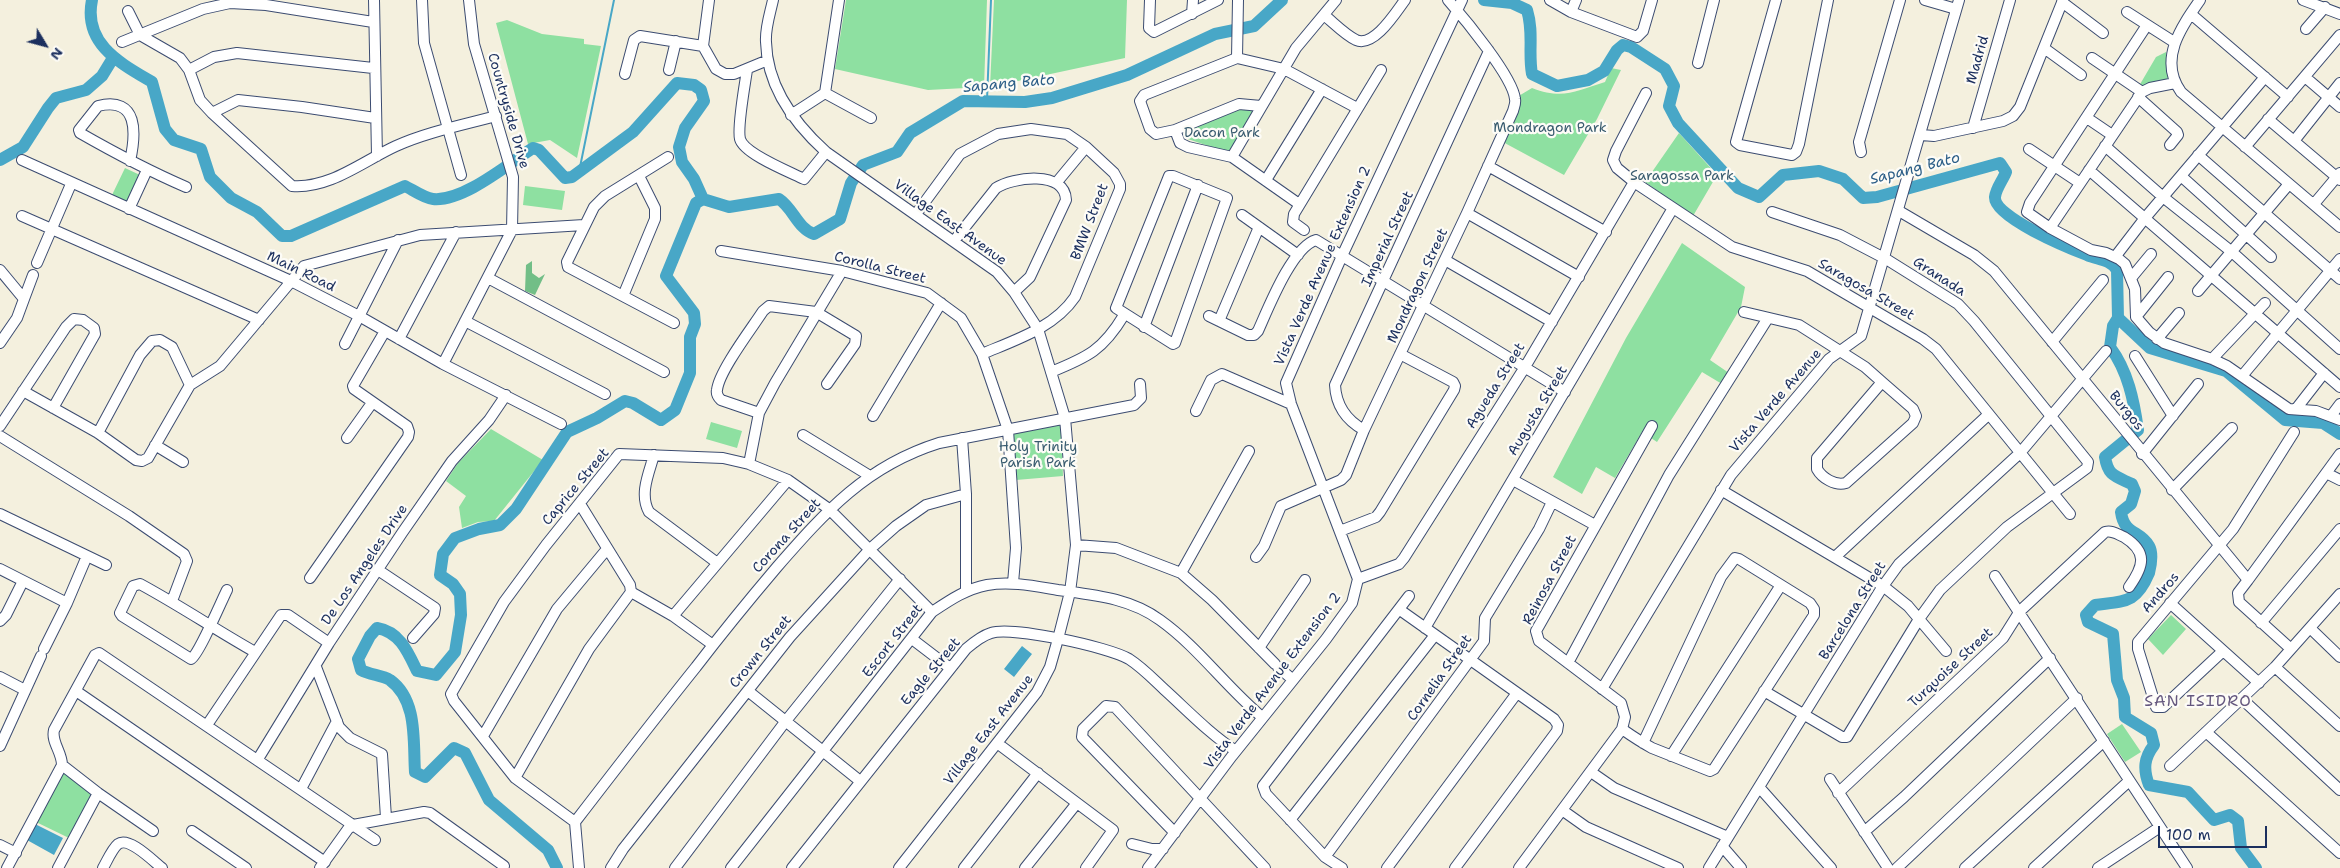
<!DOCTYPE html>
<style>
body{margin:0}
#map{position:relative;width:2340px;height:868px;overflow:hidden;background:#f4f0de;font-family:"Shantell Sans",sans-serif}
canvas{display:block}
.north{position:absolute;left:20px;top:20px;width:50px;height:50px;-webkit-text-stroke:4px #fdfcf7;paint-order:stroke;rotate:127deg;font-size:14px;font-weight:700;line-height:20px;text-align:center;color:#1b2f5e}
.north::after{content:'';display:block;margin:auto;width:18px;height:22px;background:#1b2f5e;clip-path:polygon(50% 0,100% 100%,50% 72%,0 100%)}
.scale{position:absolute;left:2158px;top:826px;width:109px;height:22px;box-sizing:border-box;border:2px solid #1b2f5e;border-top:0;padding-left:6px;font-size:15px;line-height:18px;white-space:nowrap;color:#1b2f5e;-webkit-text-stroke:4px #fdfcf7;paint-order:stroke}
</style>
<div id="map">
<canvas width="2340" height="868"></canvas>
<div class="north">N</div>
<div class="scale">100 m</div>
</div>
<script>
const ctx = document.querySelector('canvas').getContext('2d');
ctx.lineJoin = 'round';
function fill(path, color) { ctx.fillStyle = color; ctx.fill(path, 'evenodd'); }
function trace(path, color, width, dash) { ctx.strokeStyle = color; ctx.lineWidth = width; ctx.lineCap = dash ? 'butt' : 'round'; ctx.setLineDash(dash || []); ctx.stroke(path); }
function label(font, color, halo, rows, align = 'center') {
  ctx.font = font + ' "Shantell Sans",sans-serif'; ctx.lineWidth = 4.5; ctx.setLineDash([]); ctx.textBaseline = 'middle'; ctx.strokeStyle = halo; ctx.fillStyle = color; for (const [text, x, y, turn = 0] of rows) {
    ctx.save(); ctx.translate(x, y); ctx.rotate((+turn || 0) * Math.PI / 180); ctx.textAlign = isNaN(turn) ? turn : align; if (halo) ctx.strokeText(text, 0, 0); ctx.fillText(text, 0, 0); ctx.restore();
  }
}
fill(new Path2D(`
 M846 0H987L984 87 928 90 835 69Z
 M994 0H1127L1125 58 990 87Z
 M507 20 542 34 584 39V44L601 46 577 158 550 140 528 144 496 23Z
 M2166 52 2168 81 2141 89 2139 86 2156 57Z
 M1611 68 1621 70 1597 119 1564 175 1501 141 1517 97 1532 88C1563 100 1576 91 1605 82Z
 M1237 107 1257 108 1232 154 1182 137 1184 130Z
 M1679 133 1717 175 1693 216 1645 182Z
 M125 168 140 175 127 202 112 195Z
 M525 186 565 191 562 210 523 205Z
 M1682 243 1745 287 1741 307 1710 360 1729 373 1722 384 1702 372 1657 442 1642 432 1615 478 1596 467 1582 494 1553 477 1626 338Z
 M711 422 742 431 737 448 706 439Z
 M1061 425 1063 476 1016 480 1013 434Z
 M491 429 543 460 494 521 478 522 462 528 459 507 466 496 446 481 458 463Z
 M2171 615 2186 629 2163 655 2148 639Z
 M2122 724 2141 752 2125 762 2107 734Z
 M63 770 93 795 69 838 36 822Z`), '#8ee0a1');
fill(new Path2D(`
 M532 261V273L539 278 545 274 535 295 525 291 526 265Z`), '#72be87');
fill(new Path2D(`
 M1022 646 1032 654 1014 677 1004 669Z
 M35 824 63 838 54 855 27 840Z`), '#48a7c7');
trace(new Path2D(`
 M987 100 991 0
 M579 172 614 0`), '#48a7c7', 2);
trace(new Path2D(`
 M92 0C83 44 120 63 152 82L165 129 174 140 201 149 210 177 231 198 257 212 282 236H291L405 186C413 190 424 198 433 199 463 202 508 164 533 148L539 150 565 178 572 177 633 132 677 83 694 85 701 90 704 101 685 128 679 147 682 162 694 179 703 199
 M1484 0 1512 3 1527 10C1534 33 1528 52 1532 74L1557 86 1588 80 1604 71 1617 50 1623 45 1631 47 1665 69 1674 86 1669 106 1678 123 1738 188 1759 197 1783 175 1819 171 1843 179 1863 198 1877 197 2000 163 2006 172C2003 180 1996 188 1995 197 1993 217 2069 248 2087 255 2098 260 2110 259 2117 270L2118 318
 M0 160 23 147 48 108 56 98 86 90 102 76 113 58
 M703 199 729 207 779 199C793 208 798 229 814 234L840 219 851 183 863 165 897 152 910 133 963 101 1025 102 1052 98 1127 75 1215 34 1254 26 1282 0
 M2118 318 2113 326 2110 347C2128 371 2134 401 2138 430L2105 457C2108 476 2115 476 2132 484L2135 491 2131 504 2121 512C2124 535 2140 530 2149 546 2153 553 2151 565 2149 573 2136 604 2125 601 2095 605L2086 615 2088 622 2113 634 2117 680 2124 698 2125 717 2151 733 2154 745C2144 758 2143 769 2149 785L2188 792 2214 820 2230 815 2238 821 2241 848 2256 868
 M2118 318 2150 348 2226 371 2285 420 2323 423 2340 434
 M557 868 548 850 489 800 465 753 454 748 425 777 415 772C413 742 418 700 390 680 382 675 370 675 361 670L358 659 370 636 377 628C400 632 408 652 417 671L436 675 455 652 461 615 460 594 453 584 440 575 443 554 455 538 479 529 500 525 516 509 567 432 597 418 625 401 633 403 661 420 675 410 690 373V337L695 324 694 313 666 276 696 203 703 199`), '#48a7c7', 12);
const minor = new Path2D(`
 M374 0 377 156
 M422 0 424 43 461 175
 M709 0 703 46 716 69 725 74H734L768 60
 M773 0C770 14 765 28 766 42 767 86 795 124 826 152L997 272 1014 292 1038 329 1065 418 1076 545 1070 592 1058 639 1050 667 1037 692 899 868
 M1150 0 1149 28 1154 32 1218 0
 M1550 0 1571 12 1637 37 1643 31 1652 0
 M1776 0 1736 142 1740 145 1792 155 1796 152 1799 144 1828 0
 M1925 0 1956 9
 M2200 0C2181 27 2158 60 2181 92L2340 227
 M2303 0 2340 14
 M2062 2 2103 33
 M128 11 140 35 180 58 189 70 200 100 212 113 292 186C330 189 363 161 396 146 427 132 463 125 496 116
 M1571 12 1576 0
 M2127 12 2174 42
 M1192 14 1193 0
 M2191 14 2288 97
 M1324 15C1334 23 1344 34 1356 40 1374 48 1396 12 1405 0
 M2147 25 2030 203 2027 212 2050 228 2091 250 2106 253 2119 259 2125 264 2135 289 2136 317 2149 332 2164 343 2212 359 2227 366 2289 409 2316 411 2340 420
 M2306 29 2325 7
 M122 42 203 9 230 3 266 5 373 22
 M2044 48 2081 75
 M1237 58 1238 0
 M2092 58 2142 92
 M1698 63 1714 0
 M189 70 214 57 237 53 373 68
 M669 70 676 41
 M747 70C745 84 737 127 740 139 744 154 790 172 804 179L826 152
 M625 74 634 40 640 36 703 46
 M2305 77 2340 107
 M825 93 871 118
 M1646 93 1616 151 1613 160 1617 168 1634 182 1732 247 1807 271 1923 339 1936 349 2070 514
 M2138 97 2177 132 2178 135 2170 145
 M1261 106 1239 104 1175 130 1156 134 1150 129 1140 101 1144 95 1237 58 1284 69 1357 108
 M212 113 238 100 302 107 375 118
 M791 115 825 93 839 0
 M2087 118 2112 135
 M2268 119 2340 180
 M1973 128 2010 0
 M1175 130 1180 143 1188 147 1232 157 1299 204
 M1921 135 1934 136 2003 121 2013 116 2020 107 2063 0
 M2294 141 2340 83
 M2105 146 2163 197 2232 252 2340 349
 M2245 147 2340 35
 M2029 149 2080 183
 M1861 152 1859 142 1900 0
 M2198 155 2340 279
 M668 157 605 196 594 207 567 262 568 267 674 323
 M1232 157 1296 48 1336 0
 M22 160 291 281 359 316 443 364 561 424
 M130 161C136 134 139 96 98 106L79 130 80 133C115 153 149 171 186 187
 M1488 166 1606 232
 M2089 170 2340 387
 M1169 176H1173L1227 198 1175 343 1173 344 1116 308Z
 M2181 176 2271 257
 M1266 180 1322 89
 M1057 182 1086 147
 M2314 204 2340 173
 M129 209 147 170
 M1899 211 1974 255 1994 271 2248 580 2238 593 2239 602 2291 649
 M1467 213 1579 277
 M916 214 960 154 998 134 1031 129 1067 134 1086 147 1114 173 1120 184V189L1075 297C1054 328 1015 340 982 354
 M1242 215 1298 255
 M22 216 259 320
 M2050 228 2142 92 2150 88 2175 83
 M1304 230 1293 222 1294 214 1381 70
 M954 241 996 188C1013 177 1065 170 1066 200L1030 277 1014 292
 M721 251 842 271 927 293 961 318 982 354 1008 430 1016 548 1013 583
 M2115 257 2145 218 2265 77
 M1445 260 1552 322
 M37 263 71 184
 M0 270 24 299 17 318 0 343
 M2132 277 2151 254
 M488 278 664 372
 M2198 291 2289 184
 M623 296 655 219V208L639 176
 M24 299 33 275
 M1744 312 1799 325 1865 367 1882 382 1817 458V469C1822 478 1835 486 1846 483L1913 423 1916 416 1913 409 1882 382
 M1209 316 1248 335H1254L1258 331C1268 309 1292 247 1316 240L1565 392
 M2136 317 2168 277
 M465 321 605 394
 M1219 321 1259 227
 M1144 327 1198 185
 M399 339 456 232
 M2157 339 2179 313
 M2052 342 2103 280
 M345 344 398 240
 M2135 356 2173 416
 M2212 359 2265 303
 M443 364 512 230 513 177 474 44 469 0
 M1051 372C1088 357 1103 350 1124 315
 M2242 376 2340 259
 M23 391 98 433 136 460 142 461 148 458 190 385 220 366 304 266 420 235 584 225
 M2296 409 2324 373
 M1196 411 1211 380 1222 374 1291 404
 M759 413 721 400C718 397 716 394 717 390 719 371 752 328 763 311L769 306 816 312 856 336 855 344 827 384
 M873 416 941 303
 M2331 416 2340 404
 M0 426 66 327 74 319 83 320 94 328 95 334 53 408
 M1364 430C1346 420 1336 406 1335 385L1489 51
 M98 433 140 355 152 341 160 340 172 347 190 385
 M803 435 870 476
 M0 436 129 516 184 554 187 561 172 601
 M347 438 372 403
 M962 438 966 494V591
 M155 445 183 462
 M2142 454 2198 384
 M654 455C649 473 639 494 649 512L716 562
 M749 464 759 413 775 383 842 271
 M2326 473 2340 480
 M1513 480 1595 525
 M1721 490 1883 586 1908 606 1946 651
 M2172 490 2232 428
 M0 514 106 565
 M1340 531 1376 517 1380 512 1454 390 1455 386 1453 382 1400 354
 M1076 545 1116 548 1181 573 1212 600 1275 664
 M1256 557 1264 546 1281 506 1341 480 1346 475 1364 430 1467 213 1513 111C1514 107 1516 103 1515 99 1513 77 1464 18 1448 0
 M1835 557 1988 415
 M0 569 67 603
 M378 570 435 608 434 614 413 638
 M1181 573 1249 451
 M1995 576 2187 868
 M310 578 408 437 409 432 407 426 354 389 353 386 385 331
 M1358 579 1399 564 1404 558 1525 367 1634 182
 M2248 580 2340 454
 M227 590C221 602 199 654 191 659L122 616 120 613 133 586 140 584C179 605 216 630 255 652
 M631 592 673 616
 M2170 603 2259 683
 M1400 610 1554 719 1558 725 1557 731 1455 868
 M0 621 6 615 23 581
 M2261 623 2340 529
 M1425 628 1673 208
 M2310 628 2340 657
 M912 639 950 668
 M713 645 673 616 788 480
 M1259 648 1305 580
 M44 649 67 603 87 556
 M2223 651 2163 707H2156L2138 649V642L2233 529 2294 432
 M1568 663 1669 475 1768 318
 M316 667 339 727 350 738 382 754 386 818
 M1278 667 1292 679
 M2275 667 2340 726
 M0 677 25 690
 M1602 689 1731 475 1829 359 1861 336 1959 0
 M76 691 325 862
 M748 691 860 781
 M1764 691 1842 737H1847L1919 619 1940 590 2007 527 2087 468 2088 462 1974 321 1958 304 1886 259 1840 235 1772 212
 M2242 699 2340 790
 M207 725 281 615H288L329 643
 M1622 729C1632 736 1641 742 1652 748L1710 771 1714 769 1814 615V609L1810 603 1739 559 1735 558 1721 577 1643 743
 M2206 732 2340 853
 M483 736 557 609 607 549
 M997 743 1113 830 1086 868
 M0 746 41 656
 M1671 756 1781 585
 M258 759 329 643 402 533 452 461 489 420 506 395
 M62 765 98 793 153 831
 M2170 766 2275 667 2340 594
 M1591 772 1614 788 1728 837
 M515 778 589 649 631 592 630 585 580 504
 M1830 779 1888 868
 M1759 787 1831 868
 M301 789 337 721
 M1838 793 2003 638 2020 611 2105 532C2112 530 2117 534 2124 537 2148 552 2144 566 2129 587
 M1562 810 1586 827 1678 868
 M1290 820 1435 635
 M575 822 515 778 454 701 451 694 504 602 546 545 619 454 723 458 749 464 788 480 829 509 932 612
 M192 831 246 868
 M1864 832 1904 797 2050 658
 M1175 833 1082 737 1083 729 1106 706 1115 707 1265 868
 M1132 844 1152 849H1163
 M0 845 16 853
 M1722 846 1741 868
 M1325 857 1484 641 1485 618 1539 529 1552 502
 M7 868 62 765C62 752 51 742 54 730L95 655 99 653 375 840
 M58 868 98 793
 M103 868C107 861 112 849 118 844 129 836 153 861 162 868
 M320 868 348 829 353 825 424 812 430 813 504 866
 M579 868 575 822C615 770 655 718 696 667 722 633 749 600 777 567 826 511 866 466 939 443L1134 405 1141 398 1140 384
 M611 868 623 849 790 637 870 549 896 526 926 505 966 494
 M675 868 785 722 900 579
 M731 868 932 612C950 600 966 589 987 585 1011 581 1034 586 1058 590 1094 595 1130 598 1160 620 1198 647 1226 687 1262 717
 M792 868 966 649C973 643 981 636 991 633 1012 626 1109 647 1129 659 1143 668 1154 680 1166 691 1189 712 1210 734 1236 751
 M964 868 1038 773
 M1025 868 1077 803
 M1148 868 1232 756 1326 639 1352 603 1358 579 1291 404 1286 383 1342 256 1462 0
 M1342 868 1325 857 1266 794 1263 786 1409 596
 M1387 868 1517 693
 M1519 868 1622 729 1625 717 1621 703 1539 641 1536 631 1652 426
 M1709 868 1883 586 1899 564 2020 453 2106 351
 M1897 868 2077 698
 M1965 868 2104 741
 M2034 868 2129 781
 M2098 868 2160 827`);
trace(minor, '#3c4c71', 12);
trace(minor, '#fff', 10);
label('14px', '#1b2f5e', '#fdfcf7', [
 ["Madrid",1978,60,-74],
 ["Countryside Drive",508,111,74],
 ["BMW Street",1090,222,-69],
 ["Village East Avenue",950,223,36],
 ["Imperial Street",1388,239,-65],
 ["Vista Verde Avenue Extension 2",1323,266,-66],
 ["Corolla Street",880,268,14],
 ["Main Road",301,272,26],
 ["Granada",1939,277,33],
 ["Mondragon Street",1418,286,-65],
 ["Saragosa Street",1866,290,30],
 ["Agueda Street",1496,386,-58],
 ["Vista Verde Avenue",1776,401,-49],
 ["Augusta Street",1538,411,-59],
 ["Burgos",2126,411,51],
 ["Caprice Street",576,487,-50],
 ["Corona Street",787,536,-48],
 ["De Los Angeles Drive",365,565,-56],
 ["Reinosa Street",1550,580,-62],
 ["Andros",2161,593,-49],
 ["Barcelona Street",1853,611,-58],
 ["Escort Street",893,641,-52],
 ["Crown Street",761,652,-51],
 ["Turquoise Street",1951,668,-43],
 ["Eagle Street",931,672,-50],
 ["Cornelia Street",1440,678,-55],
 ["Vista Verde Avenue Extension 2",1273,681,-53],
 ["Village East Avenue",989,730,-52]
]);
label('14px', '#385b6f', '#fdfcf7', [
 ["Mondragon Park",1550,128],
 ["Dacon Park",1222,133],
 ["Saragossa Park",1682,176],
 ["Holy Trinity",1038,447],
 ["Parish Park",1038,463]
]);
label('italic 15px', '#2d5f88', '#fdfcf7', [
 ["Sapang Bato",1009,84,-5],
 ["Sapang Bato",1915,169,-14]
]);
ctx.letterSpacing = '1px';
label('16px', '#64577e', '#fdfcf7', [
 ["SAN ISIDRO",2198,702]
]);
ctx.letterSpacing = '0px';
</script>
